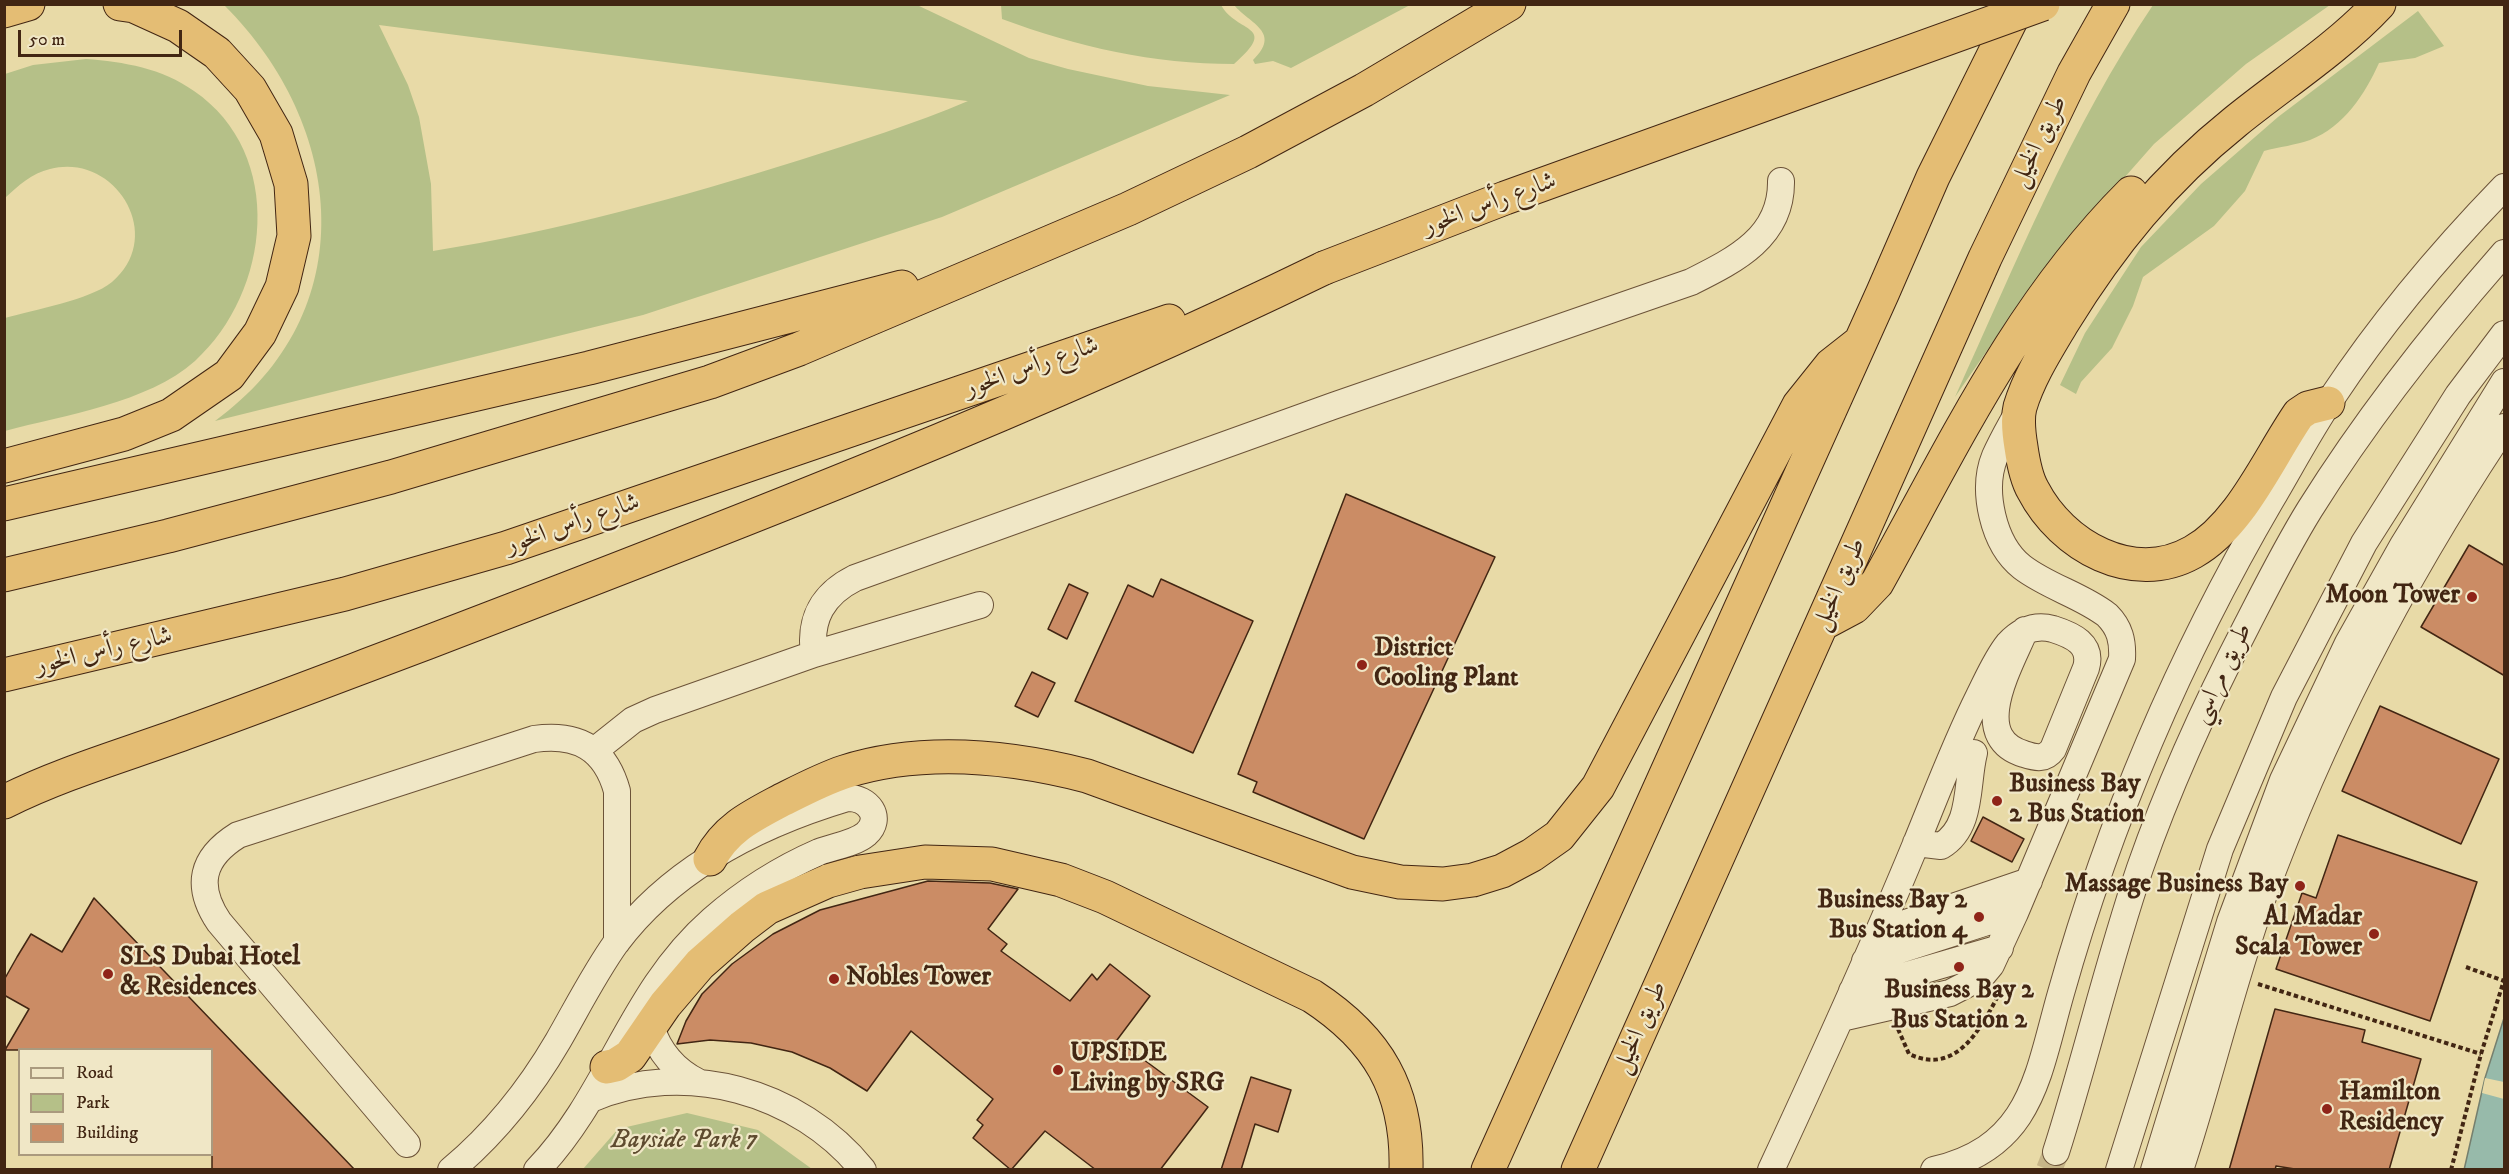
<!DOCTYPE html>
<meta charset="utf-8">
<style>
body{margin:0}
#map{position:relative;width:2509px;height:1174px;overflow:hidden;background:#e8daa7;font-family:"IM FELL DW Pica",serif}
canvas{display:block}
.frame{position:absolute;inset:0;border:6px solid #422613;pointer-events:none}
.legend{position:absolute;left:18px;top:1048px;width:195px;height:108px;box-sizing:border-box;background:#f0e7c6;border:2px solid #aa9a7e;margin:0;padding:8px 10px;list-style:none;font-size:18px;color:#422613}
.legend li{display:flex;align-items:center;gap:12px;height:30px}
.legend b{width:30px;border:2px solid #aa9a7e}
.scale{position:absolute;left:18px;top:30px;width:164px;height:27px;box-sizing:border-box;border:3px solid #422613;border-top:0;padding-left:8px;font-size:18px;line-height:21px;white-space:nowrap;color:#422613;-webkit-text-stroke:4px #f0e7c6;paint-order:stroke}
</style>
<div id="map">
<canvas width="2509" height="1174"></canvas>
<div class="frame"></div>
<ul class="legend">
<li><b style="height:8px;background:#f0e7c6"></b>Road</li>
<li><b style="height:16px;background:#b5c088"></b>Park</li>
<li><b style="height:16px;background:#cb8c65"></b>Building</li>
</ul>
<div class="scale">50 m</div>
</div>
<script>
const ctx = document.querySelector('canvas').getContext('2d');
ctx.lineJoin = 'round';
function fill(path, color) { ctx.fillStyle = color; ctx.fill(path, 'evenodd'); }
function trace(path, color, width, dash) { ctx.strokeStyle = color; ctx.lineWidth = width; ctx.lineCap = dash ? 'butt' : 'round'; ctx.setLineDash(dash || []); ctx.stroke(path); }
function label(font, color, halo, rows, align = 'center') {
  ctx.font = font + ' "IM FELL DW Pica",Amiri,serif'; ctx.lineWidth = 4.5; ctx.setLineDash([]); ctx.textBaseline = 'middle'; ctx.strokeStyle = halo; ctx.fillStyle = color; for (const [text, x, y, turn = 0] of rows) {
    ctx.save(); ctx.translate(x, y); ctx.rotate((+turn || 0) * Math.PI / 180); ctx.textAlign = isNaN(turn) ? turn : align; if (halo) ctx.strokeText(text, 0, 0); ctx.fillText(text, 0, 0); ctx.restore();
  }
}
fill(new Path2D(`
 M224 5H917L1029 58 1068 69 1148 86 1230 95 942 217 643 315 215 421C365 313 346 126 224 5ZM379 25 967 101H968C914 124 856 142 800 160 679 198 558 231 433 251L431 184 419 117 408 85Z
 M1001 5H1221C1237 34 1280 24 1234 64 1154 64 1077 47 1002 19Z
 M1234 5H1410L1291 68 1273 61 1255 64 1253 60C1282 32 1250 24 1234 5Z
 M2153 5H2330L2246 64 2154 144 2080 228 2015 310 1955 397C2016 263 2071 127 2153 5Z
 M2418 11 2444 46 2415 58 2379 63C2365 94 2344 127 2310 140 2296 145 2279 147 2264 151L2245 191 2214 226 2143 277 2133 306 2112 348 2081 382 2076 394 2060 385 2085 333 2141 247 2201 184 2278 117Z
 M86 59C124 62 162 68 194 91 286 154 271 292 195 361 148 403 64 415 5 431V318C33 310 90 300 112 282 167 236 115 152 50 169 32 173 18 186 5 198V74L33 65Z
 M687 1113 758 1130 812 1169H583L618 1129Z`), '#b5c088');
const water = new Path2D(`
 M2504 1018V1169L2464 1170 2485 1078Z`);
fill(water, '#97baaa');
trace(water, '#757f6e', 1.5);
fill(new Path2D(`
 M2485 1078 2504 1082V1099L2482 1093Z`), '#e8daa7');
const building = new Path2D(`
 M1346 494 1495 557 1364 839 1253 792 1257 782 1238 774Z
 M2469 545 2505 566V676L2421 627Z
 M1161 579 1253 621 1193 753 1075 701 1128 585 1153 597Z
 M1069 584 1088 593 1067 639 1048 629Z
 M1032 672 1055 683 1038 717 1015 706Z
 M2380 706 2499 759 2461 844 2342 791Z
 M1983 817 2024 839 2012 862 1971 841Z
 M2338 835 2477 882 2430 1021 2276 969 2302 893 2316 898Z
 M928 881 990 883 1018 889 988 929 1007 944 1001 951 1070 1001 1092 974 1097 980 1110 964 1150 996 1117 1040 1208 1107 1160 1170H1096L1045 1131 1011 1170 973 1138 983 1125 977 1120 993 1099 911 1031 867 1091 830 1068 792 1052 751 1043 710 1040 677 1044 686 1021 702 994 732 964 773 934 820 910Z
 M94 898 355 1170H212V1050H5L29 1009 4 995V980L17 957 31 934 62 952Z
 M2275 1009 2365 1030 2362 1042 2421 1059 2389 1170H2301L2276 1166 2275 1170H2229Z
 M1251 1077 1291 1090 1278 1132 1255 1124 1241 1170H1221Z`);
fill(building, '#cb8c65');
trace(building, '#422613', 1.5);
trace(new Path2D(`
 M2049 1170 2056 1152`), '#c7b689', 26, [26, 13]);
const minor = new Path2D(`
 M814 654C809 619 823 594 855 578L1333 406 1691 282C1735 260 1782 237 1781 181
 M594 751 633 720 655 710 814 654 980 605
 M1916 843 1941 846C1973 827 1966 784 1974 753
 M1879 932 2029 881
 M1865 961 2015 913
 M1852 991 2000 948
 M1841 1018 1950 993 1981 977 1991 965 2015 913 2122 659C2123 641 2120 628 2107 615 2081 595 2048 587 2022 567 1993 544 1981 490 1995 456 2002 440 2011 425 2019 410
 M651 1027C659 1052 674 1070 698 1082
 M591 1099C684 1059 800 1091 863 1170
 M407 1144 219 922C195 886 201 858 238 835L534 739C577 733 605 748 617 791V942
 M2056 1152C2086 1058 2108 962 2140 868 2169 785 2206 704 2247 625 2267 586 2287 546 2310 509 2367 418 2433 334 2504 253
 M451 1170C494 1134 530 1089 558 1041 577 1008 594 974 616 943 672 868 760 824 847 798 868 797 884 818 866 834 854 844 834 846 819 852 780 869 744 892 712 920 630 992 610 1094 537 1170
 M1771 1170C1821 1062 1870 955 1915 846 1936 795 1955 744 1979 696 1988 678 1996 659 2008 644 2020 631 2035 624 2053 629 2072 635 2093 644 2086 668L2053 749C2045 760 2036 758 2024 754 1967 737 2011 664 2025 630
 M1934 1170C2032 1147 2037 1077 2061 993 2110 819 2180 656 2271 500 2291 466 2309 432 2331 399 2382 322 2440 253 2504 187
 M2119 1170 2220 849 2284 697 2364 543 2458 395 2504 334
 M2154 1170 2230 922 2283 780 2348 643 2403 545 2504 382
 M2180 1170C2210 1079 2231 986 2263 897 2324 730 2406 574 2504 427`);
const highway = new Path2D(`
 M4 11 28 4
 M2328 403 2308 408 2299 414C2268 459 2241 525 2193 552 2133 586 2062 546 2033 490 2026 478 2023 461 2021 447 2019 435 2017 419 2020 407 2029 377 2047 349 2063 322 2111 244 2164 179 2235 122 2283 83 2337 49 2379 4
 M4 466 124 434 171 415 229 375 260 333 282 287 294 236 291 184 276 134 250 89 217 53 178 26 134 6 120 4
 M4 504 589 368 902 287
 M4 575 168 536 391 477 710 382 799 349 1128 209 1248 152 1364 90 1509 4
 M1824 623 1854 607 1877 583C1953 446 2019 305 2131 193
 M4 675 345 594 506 548 1169 321
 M4 802C62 773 125 755 185 733 266 704 346 673 426 643 729 527 1032 410 1324 268
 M710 859C726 828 752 816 782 800 802 790 823 779 844 772 923 747 1009 756 1087 776L1352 872 1400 882 1443 884 1473 880 1502 871 1532 855 1559 836 1598 787 1799 405 1831 365 1859 343
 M607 1067 616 1065 630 1056 665 1005 700 964 742 927 767 908 828 881 860 872 925 862 992 864 1061 880 1105 897 1312 996C1378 1039 1408 1090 1406 1170
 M1488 1170 1883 292 1933 177 2019 4
 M1578 1170 1985 258 2074 73 2113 4`);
trace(minor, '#6c5338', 28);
trace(highway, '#422613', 35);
trace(new Path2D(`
 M2466 967 2504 981
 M2258 984 2481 1054
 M1898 1029 1909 1054C1956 1076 1980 1030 1999 994
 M2451 1170 2481 1054 2504 980`), '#422613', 4, [4.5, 3]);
trace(minor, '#f0e7c6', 26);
trace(highway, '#e4bd74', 33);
const highwayBridge = new Path2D(`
 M1324 268 1505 198 2043 4`);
trace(highwayBridge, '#422613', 35, []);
trace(highwayBridge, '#e4bd74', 33);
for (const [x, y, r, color] of [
 [2472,597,6,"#8f2418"],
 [1362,665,6,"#8f2418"],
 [1997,801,6,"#8f2418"],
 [2300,886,6,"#8f2418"],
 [1979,917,6,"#8f2418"],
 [2374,934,6,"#8f2418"],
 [1959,967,6,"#8f2418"],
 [108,974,6,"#8f2418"],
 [834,979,6,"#8f2418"],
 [1058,1070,6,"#8f2418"],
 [2327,1109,6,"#8f2418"]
]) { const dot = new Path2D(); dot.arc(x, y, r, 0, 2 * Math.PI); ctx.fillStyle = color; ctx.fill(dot); trace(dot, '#f0e7c6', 2); }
label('26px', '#422613', '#f0e7c6', [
 ["طريق الخيل",2040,142,-64],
 ["شارع رأس الخور",1490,205,-20],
 ["شارع رأس الخور",1032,368,-19],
 ["شارع رأس الخور",573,525,-19],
 ["طريق الخيل",1840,585,-66],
 ["شارع رأس الخور",104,652,-13],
 ["طريق مراسي",2223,674,-64],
 ["طريق الخيل",1641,1028,-66]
]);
label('bold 26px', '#422613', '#f0e7c6', [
 ["Moon Tower",2460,597,"right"],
 ["District",1374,650],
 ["Cooling Plant",1374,680],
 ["Business Bay",2009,786],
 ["2 Bus Station",2009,816],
 ["Massage Business Bay",2288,886,"right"],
 ["Business Bay 2",1967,902,"right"],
 ["Bus Station 4",1967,932,"right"],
 ["Al Madar",2362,919,"right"],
 ["Scala Tower",2362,949,"right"],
 ["SLS Dubai Hotel",120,959],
 ["& Residences",120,989],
 ["Nobles Tower",846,979],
 ["Business Bay 2",1959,992,"center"],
 ["Bus Station 2",1959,1022,"center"],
 ["UPSIDE",1070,1055],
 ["Living by SRG",1070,1085],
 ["Hamilton",2339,1094],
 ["Residency",2339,1124]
], 'left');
label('italic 26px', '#5f4c30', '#f0e7c6', [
 ["Bayside Park 7",684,1142]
]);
</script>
